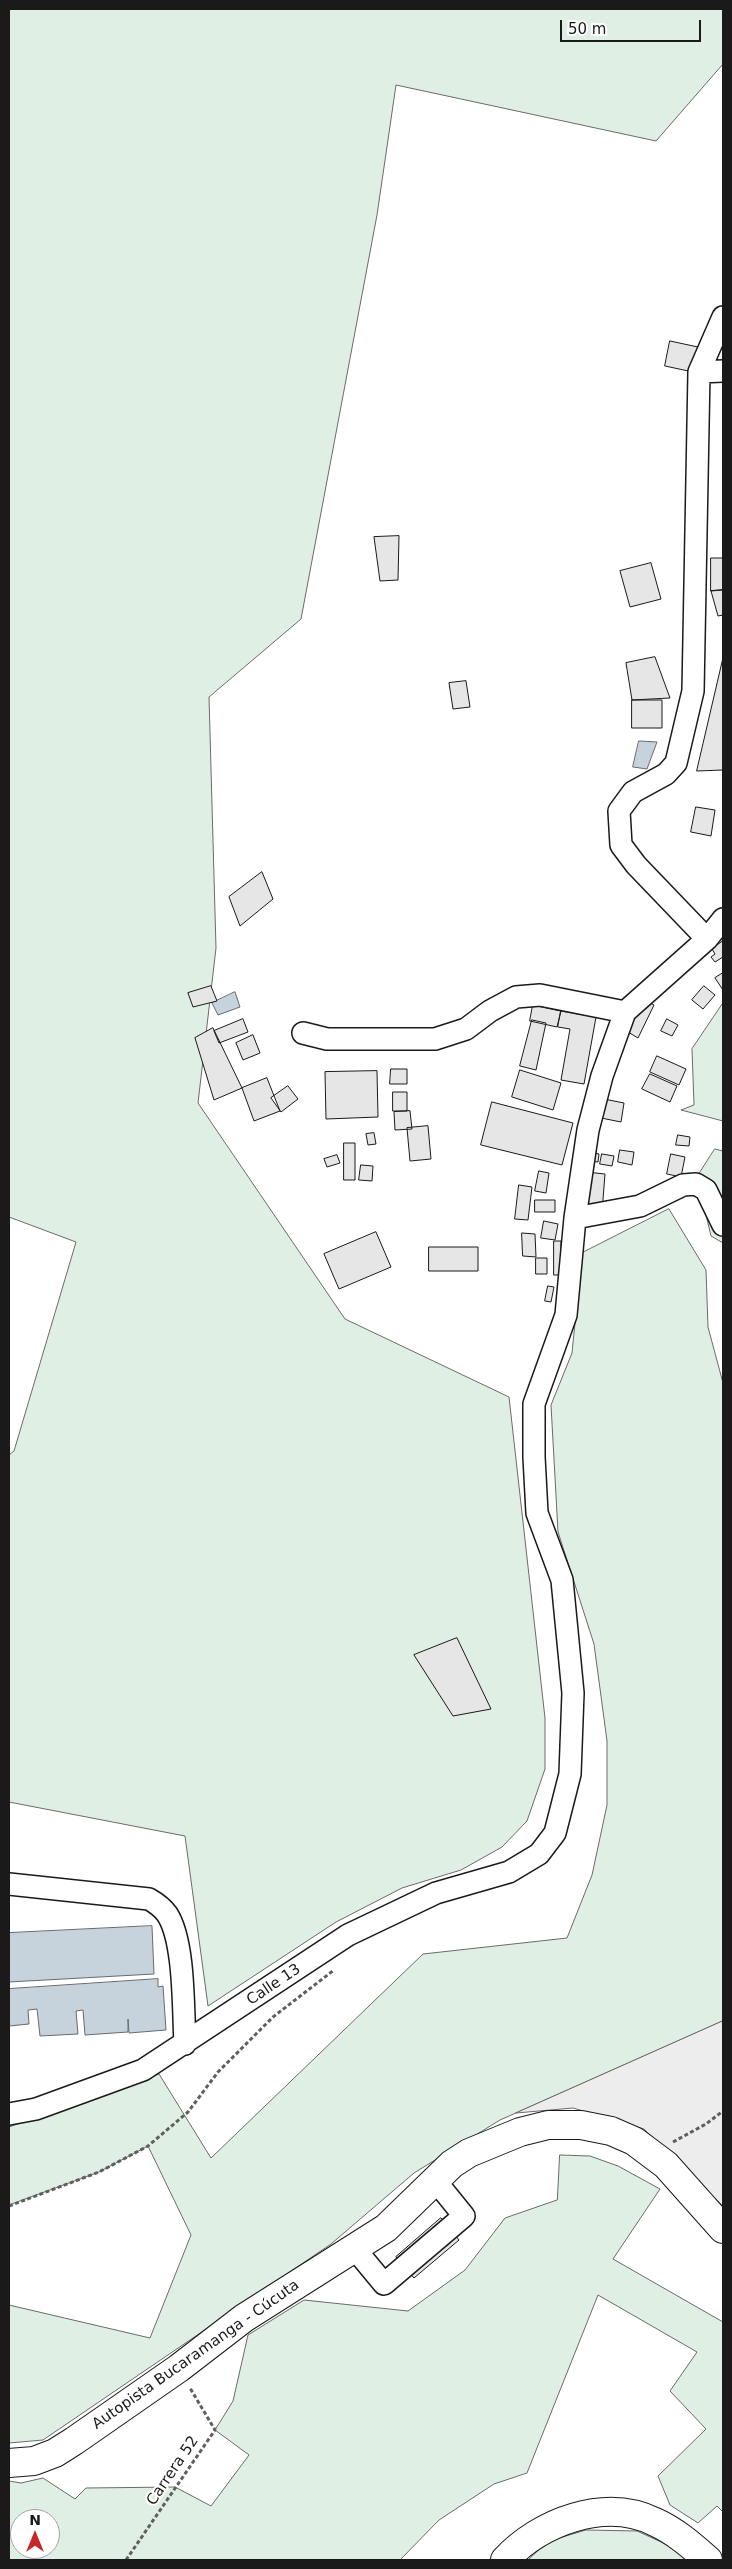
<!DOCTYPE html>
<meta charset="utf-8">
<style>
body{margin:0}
#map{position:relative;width:732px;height:2569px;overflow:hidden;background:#fff;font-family:"DejaVu Sans",sans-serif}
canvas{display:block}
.frame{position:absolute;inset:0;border:10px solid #1a1a1a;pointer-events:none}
.north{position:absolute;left:10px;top:2509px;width:50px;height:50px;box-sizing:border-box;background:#fff;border:1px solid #a3a3a3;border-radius:50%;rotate:0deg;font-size:14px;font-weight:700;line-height:20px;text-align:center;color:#1a1a1a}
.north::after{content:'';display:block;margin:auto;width:18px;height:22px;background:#c62828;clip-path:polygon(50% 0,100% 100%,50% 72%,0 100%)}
.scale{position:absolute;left:560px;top:20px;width:141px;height:22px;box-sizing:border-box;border:2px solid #1a1a1a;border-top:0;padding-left:6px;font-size:15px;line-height:18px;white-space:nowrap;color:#1a1a1a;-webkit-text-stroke:4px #fff;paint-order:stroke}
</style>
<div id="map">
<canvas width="732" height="2569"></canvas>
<div class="frame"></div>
<div class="north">N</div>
<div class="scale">50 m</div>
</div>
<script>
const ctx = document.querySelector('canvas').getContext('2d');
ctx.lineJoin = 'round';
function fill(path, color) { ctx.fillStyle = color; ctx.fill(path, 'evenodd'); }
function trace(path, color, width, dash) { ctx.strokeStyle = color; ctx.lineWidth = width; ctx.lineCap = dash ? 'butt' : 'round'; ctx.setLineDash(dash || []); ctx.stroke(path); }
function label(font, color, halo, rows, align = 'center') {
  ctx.font = font + ' "DejaVu Sans",sans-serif'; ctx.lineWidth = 4; ctx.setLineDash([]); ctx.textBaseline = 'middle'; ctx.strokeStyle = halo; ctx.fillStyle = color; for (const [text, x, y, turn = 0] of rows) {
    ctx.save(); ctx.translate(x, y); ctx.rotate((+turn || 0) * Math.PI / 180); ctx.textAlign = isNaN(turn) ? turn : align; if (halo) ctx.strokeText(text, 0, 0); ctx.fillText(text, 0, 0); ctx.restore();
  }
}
const green = new Path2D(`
 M9 9H723V64L656 141 396 85 377 215 301 619 209 697 216 948 198 1103 345 1319 509 1397 545 1718V1769L527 1821 502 1847 461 1870 402 1888 336 1922 208 2006 185 1836 9 1802V1455L14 1451 76 1242 9 1217Z
 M723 1003V1121L681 1110 694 1105 692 1049Z
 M715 1149 723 1151V1243L711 1236 697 1177Z
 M669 1209 706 1270 708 1327 723 1383V2021L500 2120 414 2173 331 2244 43 2440 9 2443V2305L150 2338 191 2235 148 2146 99 2172 9 2205V2127L159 2074 211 2158 423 1954 567 1938 592 1875 607 1805V1741L594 1644 558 1532 551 1405 572 1353 582 1253Z
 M560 2155 590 2156 618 2166 660 2189 613 2259 723 2322V2512L717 2506 698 2523 670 2505 658 2476 706 2429 670 2391 697 2352 598 2295 527 2473 494 2484 439 2520 400 2560H9V2481L21 2483 43 2478 75 2499 86 2488 175 2487 211 2506 249 2455 215 2430 233 2401 248 2335 304 2300 408 2311 465 2270 505 2218 557 2200ZM20 2519H50V2549H20Z
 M586 2530 637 2531 681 2551 690 2560H528L547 2542Z`);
fill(green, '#e0efe3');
trace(green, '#6a6a6a', 1);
const parking = new Path2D(`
 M723 2021V2206L644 2129 573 2108 516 2113Z`);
fill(parking, '#ededed');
trace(parking, '#6a6a6a', 1);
const water = new Path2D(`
 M639 741 657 742 647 769 633 767Z
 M235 992 240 1007 218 1015 212 1003Z
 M152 1926 154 1974 9 1982V1933Z
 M158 1979V1987L163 1986 166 2030 129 2033 128 2019V2032L85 2035 83 2010 76 2011 78 2034 40 2036 37 2009 28 2010 29 2024 9 2026V1989Z`);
fill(water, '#c6d2dc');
trace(water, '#6a6a6a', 1);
const building = new Path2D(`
 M670 341 698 347 693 372 665 366Z
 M399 536 398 580 380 581 374 537Z
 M711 558H723V590L711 591Z
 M651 563 661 599 630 607 620 571Z
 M723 590V615L718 616 711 591Z
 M655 657 670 698 632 700 626 663Z
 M723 658V770L697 771Z
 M466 681 470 707 453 709 449 683Z
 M632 700H662V728H632Z
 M696 807 715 810 711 836 691 832Z
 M262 872 273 899 240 926 229 897Z
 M723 941V957L715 962 711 957 715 954 712 949Z
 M723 973V990L715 978Z
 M211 986 217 1001 193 1007 188 993Z
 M704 986 715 995 703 1009 692 1000Z
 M644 1000 654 1005 638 1038 628 1032Z
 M533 1005 561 1011 557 1027 530 1021Z
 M561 1011 596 1017 584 1084 561 1080 570 1029 558 1027Z
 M243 1019 248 1032 219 1043 214 1031Z
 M667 1019 678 1025 672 1036 661 1031Z
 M532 1020 546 1023 536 1070 520 1066Z
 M213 1028 242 1088 214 1100 195 1038Z
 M253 1035 260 1053 243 1060 236 1043Z
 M657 1056 686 1069 679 1085 650 1072Z
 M391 1069H407V1084H390Z
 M520 1070 561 1083 553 1110 512 1097Z
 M377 1071 378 1117 326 1119 325 1072Z
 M650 1074 677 1086 670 1102 642 1089Z
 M267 1078 280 1111 254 1121 242 1088Z
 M288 1086 298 1099 281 1112 271 1098Z
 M393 1092H407V1111H393Z
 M599 1098 624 1103 621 1122 596 1117Z
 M492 1102 573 1123 562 1165 481 1145Z
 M410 1111 412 1129 395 1130 394 1112Z
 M428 1126 431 1159 410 1161 407 1128Z
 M374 1133 376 1144 368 1145 366 1134Z
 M678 1135 690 1137 689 1146 676 1145Z
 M344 1143H355V1180H344Z
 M620 1150 634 1152 632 1165 618 1162Z
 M589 1152 599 1154 598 1162 588 1161Z
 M602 1154 614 1156 612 1166 600 1164Z
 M671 1154 685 1157 681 1177 667 1174Z
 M337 1155 340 1163 327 1167 324 1159Z
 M361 1165 373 1166 372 1181 359 1180Z
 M539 1171 549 1173 546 1193 535 1191Z
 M586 1172 605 1174 602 1212 582 1210Z
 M519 1185 532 1187 528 1220 515 1219Z
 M535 1200H555V1212H535Z
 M544 1221 558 1224 555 1240 541 1238Z
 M376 1232 391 1267 339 1289 324 1254Z
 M522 1233 535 1234 536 1257 523 1256Z
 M554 1241H561V1275H554Z
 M429 1247H478V1271H429Z
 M536 1258H547V1274H536Z
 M548 1286 554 1287 551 1302 545 1301Z
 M457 1638 491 1709 453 1716 414 1655Z
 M441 2218 459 2240 414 2278 396 2257Z`);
fill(building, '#e6e6e6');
trace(building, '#1a1a1a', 1);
const minor = new Path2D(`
 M699 372 723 371
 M707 939 636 865 621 845 619 811 633 792 666 774 676 763 693 691 699 372 723 317
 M303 1033 327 1039H435L466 1029 490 1011 516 997 540 995 625 1012
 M575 1218 640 1206 683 1185 696 1184 706 1190 723 1225
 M9 1884 149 1899C156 1903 162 1907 167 1914 185 1941 183 2010 185 2044
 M9 2114 36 2109 143 2070 348 1935 436 1893 509 1872 539 1854 555 1833 570 1774 573 1693 562 1580 537 1513 534 1457V1404L566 1315 575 1218 588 1130 602 1076 625 1012 707 939 723 919
 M355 2249 384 2284 464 2216 434 2179`);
const highway = new Path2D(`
 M9 2463 34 2461 55 2453 74 2441 179 2368 244 2318 386 2228 452 2164 469 2153 520 2132 548 2125H581L611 2131 634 2141 666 2165 723 2229
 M505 2560C540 2522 605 2497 655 2522 675 2531 691 2545 708 2560`);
trace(minor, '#1a1a1a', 24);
trace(highway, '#1a1a1a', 30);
trace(new Path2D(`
 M673 2142 706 2124 723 2111
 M9 2206 99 2172 148 2146 188 2112 218 2072 273 2017 334 1970
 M126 2560 215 2430 190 2388`), '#5f5f5f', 3, [4, 2.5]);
trace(minor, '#fff', 21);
trace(highway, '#fff', 28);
label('15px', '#1a1a1a', '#fff', [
 ["Calle 13",274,1985,-34],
 ["Autopista Bucaramanga - Cúcuta",196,2355,-35],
 ["Carrera 52",173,2471,-56]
]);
</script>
